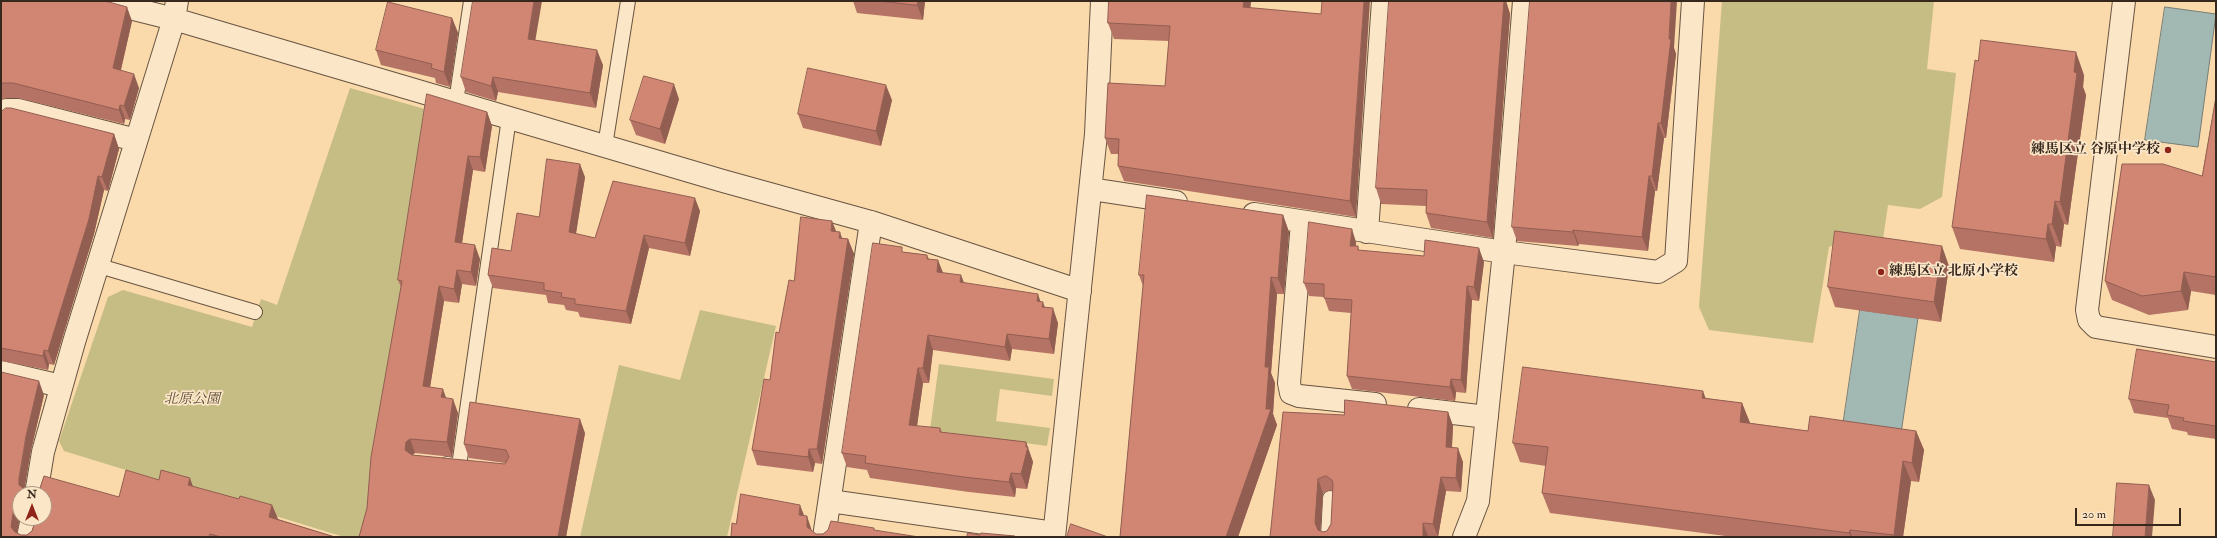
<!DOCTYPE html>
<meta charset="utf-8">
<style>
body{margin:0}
#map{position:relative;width:2217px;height:538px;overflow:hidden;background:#fad9ab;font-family:"IM FELL Double Pica",serif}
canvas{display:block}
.frame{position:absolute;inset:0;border:2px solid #37281e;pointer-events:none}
.north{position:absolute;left:12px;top:486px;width:40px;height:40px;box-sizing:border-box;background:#fce6c8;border:1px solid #ad9a84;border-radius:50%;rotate:0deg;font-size:11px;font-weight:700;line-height:16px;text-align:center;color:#37281e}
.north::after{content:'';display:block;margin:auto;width:14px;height:18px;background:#8f2418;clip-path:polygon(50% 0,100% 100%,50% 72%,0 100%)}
.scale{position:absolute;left:2075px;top:508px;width:106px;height:18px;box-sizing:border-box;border:2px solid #37281e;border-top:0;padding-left:5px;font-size:12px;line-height:14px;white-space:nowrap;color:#37281e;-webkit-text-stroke:3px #fce6c8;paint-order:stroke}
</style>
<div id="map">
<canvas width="2217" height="538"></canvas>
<div class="frame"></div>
<div class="north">N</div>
<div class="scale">20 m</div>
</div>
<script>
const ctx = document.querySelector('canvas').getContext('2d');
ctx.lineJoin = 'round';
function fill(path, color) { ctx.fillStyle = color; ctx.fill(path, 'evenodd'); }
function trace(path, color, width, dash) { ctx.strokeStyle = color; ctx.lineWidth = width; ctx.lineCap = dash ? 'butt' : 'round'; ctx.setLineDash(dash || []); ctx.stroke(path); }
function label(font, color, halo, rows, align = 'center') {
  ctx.font = font + ' "IM FELL Double Pica","Noto Serif JP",serif'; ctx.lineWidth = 3.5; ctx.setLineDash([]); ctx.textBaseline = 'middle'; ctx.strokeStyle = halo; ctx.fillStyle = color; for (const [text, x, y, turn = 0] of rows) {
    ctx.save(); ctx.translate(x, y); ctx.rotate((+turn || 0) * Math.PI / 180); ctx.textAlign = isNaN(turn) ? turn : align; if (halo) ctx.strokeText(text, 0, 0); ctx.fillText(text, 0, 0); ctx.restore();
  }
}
fill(new Path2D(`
 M1722 1H1934L1927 69 1956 73 1942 197 1920 209 1888 205 1882 246 1842 241 1829 247 1813 343 1709 330 1699 307Z
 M350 88 425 109 391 373 363 537H344L64 451 59 441 108 297 123 290 252 327 261 299 277 305Z
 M700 310 776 326 727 537H580L619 365 680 380Z
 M939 364 1054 379 1052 396 1000 389 996 421 1050 428 1047 446 930 430Z`), '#c6bd84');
const water = new Path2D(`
 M2165 7 2216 14 2198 147 2145 140Z
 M1860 310 1918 318 1899 447 1841 439Z`);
fill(water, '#a2b8b3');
trace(water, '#777e77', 1);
const service = new Path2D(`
 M456 102 471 1
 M605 146 628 1
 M96 265 255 312
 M447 464 459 466 509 118
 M1328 537 1330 498`);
const minor = new Path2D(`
 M102 1 174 19 723 181 871 222 1080 291
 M2124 1 2087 310 2089 320 2096 327 2216 347
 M1 115 6 110H18L136 140
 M1091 189 1176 202
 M1254 214 1504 252 1658 272 1676 261 1693 1
 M1302 222 1289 383 1291 393 1299 396 1375 404
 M1367 232 1383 1
 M1 372 61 386
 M1419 409 1487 417
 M36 494 43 452 74 342 174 19 177 1
 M830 501 1054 533
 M28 537 32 518
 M824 537 871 222
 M1054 537 1096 134 1102 1
 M1464 537 1478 501 1504 252 1524 1`);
trace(service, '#685441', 16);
trace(minor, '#685441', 24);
trace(service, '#fce6c8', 14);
trace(minor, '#fce6c8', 22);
fill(new Path2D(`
 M1 1 132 21 121 70 139 88 130 120 125 119 124 124 18 98H6L1 100Z
 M853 1H925L923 20 857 13Z
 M1109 1H1251L1250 8 1321 14 1356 217 1124 181 1118 166 1119 154H1111L1105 138 1165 86 1169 41 1114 39 1108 23Z
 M1504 1H1506L1510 14 1493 238 1431 228 1426 213V206L1381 204 1376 188Z
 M452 18 458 33 450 87 436 83 435 78 381 65 376 50Z
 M535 41 603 65 596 108 498 92 496 101 466 92 461 77Z
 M1674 48 1676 54 1666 138H1664L1657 191H1655L1648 251 1579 244 1578 246 1517 241 1512 227Z
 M2084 75 2083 87 2086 95 2068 225 2064 224 2061 247 2056 246 2054 262 1960 249 1952 227Z
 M2216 97V295L2191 291 2188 310 2149 315 2112 300 2105 281 2202 176Z
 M679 99 665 144 636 135 630 120Z
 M892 100 881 146 803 128 798 114Z
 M1 112 114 134 119 149 108 191 104 190 94 234 54 365 49 364 48 370 1 361Z
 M487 112 492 126 485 172 473 170 462 243 480 259 476 286 462 284 459 303 444 301 430 387 446 398 458 413 452 457 415 453 412 455 505 464V463L469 458 464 444 585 433 566 537H359L367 508 401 287 398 280Z
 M585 177 576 234 595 238 700 211 690 256 649 248 631 324 580 317 578 312 566 310 564 305 548 303 546 295 493 288 488 275 511 251 539 217Z
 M1283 215 1289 232 1284 294H1277L1271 373 1275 383 1273 414 1277 425 1238 537H1120L1143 286 1139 275Z
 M836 232 842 238 848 239 854 254 822 464 815 463 813 472 757 465 752 450 770 380 794 281Z
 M1356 242V246H1358L1359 250 1484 262 1479 301 1472 300 1466 393 1456 392 1455 401 1352 389 1347 376 1351 313 1329 311 1324 297 1309 296 1304 283Z
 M904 252 927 255 929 259 943 273 964 283 1041 302 1045 307 1058 323 1054 354 1012 349 1010 361 933 350 929 383H923L917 426 940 428 942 432 1026 442 1033 462 1027 489 1016 488 1015 497 969 492 870 478 867 470 847 467 842 453Z
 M1949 266 1941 322 1835 307 1828 287Z
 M2216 362V439L2188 435 2187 432 2172 429 2168 418 2134 413 2129 399Z
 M44 395 31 450 24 489 28 492V494H20V515L17 534 21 535H27L32 531 44 494H31L30 492 119 497 159 480 193 487 239 499 272 505 278 519 335 537H1Z
 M1705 398 1742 403 1750 423 1808 431H1916L1924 450 1919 482 1911 481 1903 537H1733L1550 513 1542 493 1546 466 1520 462 1513 443Z
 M1448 412 1453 426 1452 448 1463 462 1461 492 1446 491 1438 537 1428 536 1270 537 1344 415ZM1331 490 1333 491 1331 524 1327 531 1323 532 1320 531 1323 493Z`), '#b47364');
fill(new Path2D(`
 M534 1H542L533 54 528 39Z
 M918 1H925L923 20 917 5Z
 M1244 1H1251L1249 23 1243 7Z
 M1364 1H1370L1356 217 1350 201Z
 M1504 1H1506L1510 14 1493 238 1487 222Z
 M1671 1H1677L1674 48 1676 54 1666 138 1661 123 1669 39Z
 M127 7 132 21 118 82 113 68Z
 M452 18 458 33 450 87 444 72Z
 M597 50 603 65 596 108 590 93Z
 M2076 52 2084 75 2083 87 2086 95 2068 225 2060 202Z
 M134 74 139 88 130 120 124 106Z
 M493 77 498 92 496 101 491 86Z
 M674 84 679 99 665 144 660 129Z
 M886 85 892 100 881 146 876 131Z
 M120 105 125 119 124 124 119 110Z
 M487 112 492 126 485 172 480 157Z
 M1658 123 1664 138 1657 191 1652 176Z
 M114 134 119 149 108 191 102 177Z
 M468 156 473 170 460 256 455 242Z
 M580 164 585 177 574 245 569 232Z
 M98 176 104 190 94 234 54 365 48 351Z
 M1649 176 1655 191 1648 251 1642 237Z
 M695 198 700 211 690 256 685 243Z
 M2055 201 2064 224 2061 247 2052 224Z
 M1283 215 1289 232 1284 294 1278 278Z
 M832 221 838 236 831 231Z
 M2048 224 2056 246 2054 262 2046 239Z
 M1352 229 1356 242 1354 259 1350 246Z
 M1573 230 1579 244 1578 246 1573 232Z
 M840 232 845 247 839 238Z
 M644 235 649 248 631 324 626 311Z
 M848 239 854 254 822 464 817 449Z
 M475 245 480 259 476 286 471 272Z
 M1942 246 1949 266 1941 322 1934 302Z
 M1479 248 1484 262 1479 301 1474 287Z
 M938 260 944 275 937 272Z
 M457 270 462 284 459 303 454 289Z
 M2184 272 2191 291 2188 310 2181 291Z
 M961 275 967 290 960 282Z
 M1271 277 1277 294 1271 373 1275 383 1273 414 1277 425 1238 537H1226L1265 367Z
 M439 286 444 301 428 400 423 386Z
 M1467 286 1472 300 1466 393 1461 380Z
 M1038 294 1042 306 1043 302 1048 317 1037 301Z
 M1053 308 1058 323 1054 354 1049 339Z
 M1007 334 1012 349 1010 361 1005 347Z
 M928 335 933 350 929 383 923 368Z
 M44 350 49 364 48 370 43 356Z
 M918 368 923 383 915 440 909 425Z
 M1451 379 1456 392 1455 401 1450 387Z
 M39 381 44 395 31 450 24 492 19 485V478L26 436Z
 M443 389 448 403 441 397Z
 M1703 391 1710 410 1702 398Z
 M453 399 458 413 452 457 447 442Z
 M1742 403 1750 423 1747 442 1740 422Z
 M1448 412 1453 426 1451 461 1446 447Z
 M580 419 585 433 566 537H558Z
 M1916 431 1924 450 1919 482 1912 463Z
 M410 439 415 453 411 456 405 450 406 442Z
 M1026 442 1033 462 1027 489 1021 474Z
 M1458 448 1463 462 1461 492 1456 478Z
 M809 449 815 463 813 472 808 457Z
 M1903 461 1911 481 1903 537H1895L1894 535Z
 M1011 473 1016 488 1015 497 1009 482Z
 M1441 477 1446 491 1438 537 1433 524Z
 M190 478 195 492 188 485Z
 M1318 479 1323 493 1320 537 1315 523Z
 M2149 485 2155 500 2152 537H2145Z
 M18 495 20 501V515L17 537 11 527 15 501Z
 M272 505 278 519 269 517Z
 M800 505 806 520 799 515Z
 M807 516 812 531 807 527Z
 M1423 523 1428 536V537H1423Z
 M1850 530 1852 537H1851L1849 533Z`), '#925e51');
const building = new Path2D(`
 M1 1H105L127 7 113 68 134 74 124 106 120 105 119 110 13 83H1Z
 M473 1H534L528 39 597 50 590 93 493 77 491 86 461 77Z
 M880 1H918L917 5Z
 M1109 1H1244L1243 7 1321 14 1322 1H1364L1350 201 1118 166 1119 139 1105 138 1108 83 1165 86 1170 26 1108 23Z
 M1389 1H1504L1487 222 1426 213 1427 190 1376 188Z
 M1530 1H1671L1669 39H1671L1661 123H1658L1652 176H1649L1642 237 1573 230V232L1512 227Z
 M388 2 452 18 444 72 431 68 432 64 376 50Z
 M1981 40 2076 52 2074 72 2077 73 2060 202 2055 201 2052 224H2048L2046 239 1952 227 1975 60 1978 61Z
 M808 68 886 85 876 131 798 114Z
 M644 76 674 84 660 129 630 120Z
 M427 94 487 112 480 157 468 156 455 242 475 245 471 272 457 270 454 289 439 286 423 386 443 389 441 397 453 399 447 442 410 439 406 442 405 450 412 455 505 464 509 457 506 450 464 444 470 402 580 419 558 537H359L367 508 371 457 402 281 398 280Z
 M2216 97V277L2184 272 2181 291 2142 296 2105 281 2122 164H2163L2202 176Z
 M6 108H11L114 134 102 177 98 176 89 219 48 351 44 350 43 356 1 348V112Z
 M547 159 580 164 569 232 595 238 613 181 695 198 685 243 644 235 626 311 575 304V299L561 297 562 293 544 290V283L488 275 492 248 511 251 517 213 539 217Z
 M1147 195 1283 215 1278 278 1271 277 1265 367H1269L1266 409H1271L1226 537H1120L1144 275H1139Z
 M801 217 832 221 831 231 840 232 839 238 848 239 817 449H809L808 457 752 450 764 379 770 380 776 332 779 333 789 280 794 281Z
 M1309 222 1352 229 1350 246H1358V250L1424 256 1425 240 1479 248 1474 287 1467 286 1461 380 1451 379 1450 387 1347 376 1352 300 1324 298V284L1304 283Z
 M1835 231 1942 246 1934 302 1828 287Z
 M873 243 902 247V252L927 255V259L938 260 937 272 961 275 960 282 1038 294 1037 301 1043 302 1042 307 1053 308 1049 339 1007 334 1005 347 928 335 923 368H918L909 425 940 428V432L1026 442V447H1028L1021 474 1011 473 1009 482 964 477 865 463 866 456 842 453Z
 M2137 349 2216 362V426L2183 421 2184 418 2167 415 2169 405 2129 399Z
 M1523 367 1703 391 1702 398 1742 403 1740 422 1808 431 1810 416 1916 431 1912 463 1903 461 1894 535 1850 530 1849 533 1542 493 1548 447 1513 443Z
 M1 372 39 381 26 436 19 478V485L28 492 18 495 15 501 11 527 15 532 21 535H27L32 531 36 518H44V494H33L30 492 40 488 44 476 119 497 126 470 159 480 161 470 190 478 188 485 239 499 240 496 272 505 269 517 335 537H221L210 534 209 537H1Z
 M1345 400 1448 412 1446 447 1458 448 1456 478 1441 477 1433 524 1423 523V537H1270L1283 412 1344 415ZM1326 476 1332 480 1333 484 1331 524 1327 531 1323 532 1318 530 1315 523 1318 479Z
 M2117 483 2149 485 2145 537H2113Z
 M741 494 800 505 799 515 807 516V527L816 534H823L828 530 831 521 874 528V530L919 537H731L732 523 736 524Z
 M1071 524 1108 537H1067Z
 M968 533 980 535 981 533 1015 536V537H967Z`);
fill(building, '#d18674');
trace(building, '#925e51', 1);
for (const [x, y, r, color] of [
 [2168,150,4,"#8f2418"],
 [1881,272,4,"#8f2418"]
]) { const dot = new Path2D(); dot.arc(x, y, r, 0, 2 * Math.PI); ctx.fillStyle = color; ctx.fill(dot); trace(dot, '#fce6c8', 1.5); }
label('bold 14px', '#37281e', '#fce6c8', [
 ["練馬区立 谷原中学校",2160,150],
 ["練馬区立 北原小学校",1889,272,"left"]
], 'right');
label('italic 14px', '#5b4d38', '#fce6c8', [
 ["北原公園",192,400]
]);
</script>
